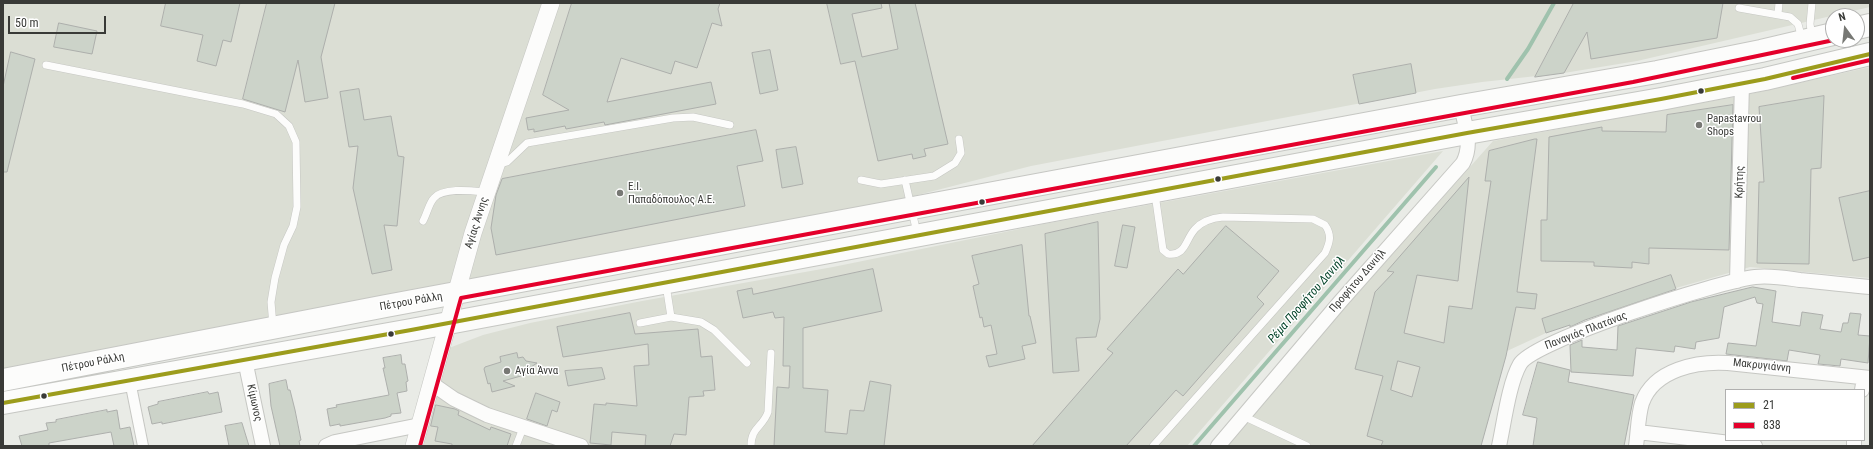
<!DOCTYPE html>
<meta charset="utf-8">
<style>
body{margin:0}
#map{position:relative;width:1873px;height:449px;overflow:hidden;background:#e9ebe6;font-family:"Roboto Condensed",sans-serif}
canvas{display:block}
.frame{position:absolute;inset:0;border:4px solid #393a37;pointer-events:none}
.legend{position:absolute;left:1725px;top:389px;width:140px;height:52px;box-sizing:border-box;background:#fff;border:1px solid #b0b0af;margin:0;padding:5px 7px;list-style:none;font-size:12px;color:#393a37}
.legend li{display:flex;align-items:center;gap:8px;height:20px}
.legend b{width:20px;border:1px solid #b0b0af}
.north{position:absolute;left:1825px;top:8px;width:40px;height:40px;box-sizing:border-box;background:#fff;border:1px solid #b0b0af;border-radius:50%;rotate:345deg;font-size:11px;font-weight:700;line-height:16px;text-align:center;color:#393a37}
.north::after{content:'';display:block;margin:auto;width:14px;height:18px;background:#777874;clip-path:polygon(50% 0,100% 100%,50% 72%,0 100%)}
.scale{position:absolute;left:8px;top:16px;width:98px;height:18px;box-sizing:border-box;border:2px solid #393a37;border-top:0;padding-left:5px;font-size:12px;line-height:14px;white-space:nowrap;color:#393a37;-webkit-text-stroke:3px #fff;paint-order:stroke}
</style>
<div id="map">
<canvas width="1873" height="449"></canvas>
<div class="frame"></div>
<ul class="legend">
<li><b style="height:5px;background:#9c9c1c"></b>21</li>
<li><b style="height:5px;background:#e4002b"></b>838</li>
</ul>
<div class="north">N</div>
<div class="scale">50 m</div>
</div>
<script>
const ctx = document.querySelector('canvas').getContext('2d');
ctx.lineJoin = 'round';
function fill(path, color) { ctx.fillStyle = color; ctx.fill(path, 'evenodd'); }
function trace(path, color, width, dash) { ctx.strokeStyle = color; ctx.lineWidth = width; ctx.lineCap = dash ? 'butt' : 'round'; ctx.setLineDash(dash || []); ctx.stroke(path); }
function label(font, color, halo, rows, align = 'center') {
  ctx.font = font + ' "Roboto Condensed",sans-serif'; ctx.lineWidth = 3; ctx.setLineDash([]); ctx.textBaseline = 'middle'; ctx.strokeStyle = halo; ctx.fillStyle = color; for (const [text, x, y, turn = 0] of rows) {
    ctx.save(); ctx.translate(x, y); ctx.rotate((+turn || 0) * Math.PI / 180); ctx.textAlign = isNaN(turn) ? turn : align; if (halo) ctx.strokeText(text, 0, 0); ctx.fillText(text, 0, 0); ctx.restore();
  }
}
fill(new Path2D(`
 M3 3H1870V7L1637 61 1564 73 1482 82 1435 89 1031 166 828 218 3 373Z
 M1870 67V278L1750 267 1676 288 1546 333 1507 351 1481 446H1226L1296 363 1493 141 1745 95Z
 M1443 151 1187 446H419L449 348 483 335 530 323 642 301 833 267 1044 224Z`), '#dbded4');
trace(new Path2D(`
 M1507 79 1528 49 1554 3
 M1194 446 1436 167`), '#9fc2ad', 4);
const building = new Path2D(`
 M166 3H240L231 42 223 40 216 66 197 61 203 35 161 26Z
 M267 3H335L321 57 328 98 305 102 298 60 285 112 243 99Z
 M572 3H720L718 9 722 26 712 23 697 68 675 61 671 74 621 58 607 102 711 82 716 104 605 125 604 122 566 129 565 126 534 132V129L528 130 526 118 569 110 543 95Z
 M827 3H881L882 8 852 14 862 57 898 49 889 3H915L948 144 924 149 926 156 913 159 912 154 878 161 855 61 841 64Z
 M1574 3H1723L1717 38 1591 59 1587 32 1564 73 1535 77Z
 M59 23 97 31 92 54 54 47Z
 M770 50 778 90 760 94 752 53Z
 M11 52 35 59 7 172H3V87Z
 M1411 64 1416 93 1359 104 1353 75Z
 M359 89 364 120 391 116 398 156 404 157 397 226 384 225 392 270 372 274 353 188 358 146 349 147 340 92Z
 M1824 96 1821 168 1811 169 1809 264 1757 263 1759 182H1764L1759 107Z
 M1733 105 1729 250 1649 248V264L1632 262V268L1594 266V262L1541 261V220H1547L1549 137 1602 127V131L1666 132 1667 115Z
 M756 130 763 161 737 166 745 206 496 255 491 228 496 195 502 179Z
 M1535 139H1537L1517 292 1537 294 1535 309 1516 307 1506 356 1481 446H1381L1383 441 1367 436 1383 376 1355 369 1375 292 1394 272 1387 271 1469 177 1458 281 1417 275 1404 333 1444 343 1449 306 1472 309 1491 181H1485L1489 151ZM1398 361 1420 367 1412 397 1391 390Z
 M796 147 803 184 782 188 776 150Z
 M1870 191V257L1853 261 1839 198Z
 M1098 222 1100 319 1096 337 1076 338 1079 371 1053 373 1045 234Z
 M1123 225 1135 227 1127 268 1115 266Z
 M1226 226 1279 271 1257 297 1264 304 1183 396 1176 390 1126 446H1032L1113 353 1107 349 1178 269 1183 274Z
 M1022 245 1029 316H1030L1036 343 1022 346 1025 359 989 367 986 356 997 354 991 325 984 327 982 317 980 318 973 286 979 284 972 256Z
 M873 269 882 311 803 328V388L828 390 825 432 847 434 850 410 864 411 870 381 891 385 884 446H774L777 387 789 388 790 366H783L784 317 775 318 773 312 743 318 737 291 752 288 753 294Z
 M1671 275 1676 289 1585 320 1570 327V325L1546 333 1542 319Z
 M1753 287 1776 291 1772 322 1800 326 1802 312 1823 315 1820 329 1841 332 1843 323H1848L1850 313 1861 314 1858 335 1870 336 1868 363 1841 359 1840 366 1818 364 1820 355 1789 350 1787 361 1726 354 1728 343 1756 346 1763 304 1757 303 1755 297 1724 307 1719 338 1696 342 1695 349 1675 346 1674 352 1636 348 1633 376 1571 372 1570 345 1582 340V347L1617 350 1618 326 1691 302Z
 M630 313 635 334 698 329 701 357 712 356 715 390 703 391 704 396 689 397 686 435 674 434 670 446H645L646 435 612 432 611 445 590 443 594 404 606 405V403L637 406 634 366 649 365 648 344 563 357 557 327Z
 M517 353 518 358 523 357 526 361 537 363 528 369V374L503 381 515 386 492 392 490 383 488 384 484 369 485 367 501 362 500 357Z
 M401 355 402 364H405L408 381 406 382 407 391 397 393 401 413 391 414V416L385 418 340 426V424L330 426 327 409 337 407 336 405 389 395 383 368H385L383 358Z
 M1538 362 1570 370 1568 382 1634 395 1624 446H1533L1537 418 1523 415Z
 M602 368 605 379 568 386 565 371Z
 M286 380 288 390H290L295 410 301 440 299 441 300 446H280L271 406 269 384Z
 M208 392 209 394 218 392 222 412 162 424V422L152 424 148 407 158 404V402Z
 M536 393 560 402 557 412 552 410 547 426 527 419Z
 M436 405 455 409 459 411 458 415 490 430 491 427 511 434 507 446H452V444L435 441 438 427 431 426Z
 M107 410V412L117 410 120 429 130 427 134 446H114L111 432 49 443V446H22L19 436 48 430 46 423 56 422V420Z
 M242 423 249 446H229L225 426Z`);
fill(building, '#ccd3c9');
trace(building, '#adafac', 1);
const service = new Path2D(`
 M1739 8 1790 17 1798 24 1802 39
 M1778 14 1779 3
 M1812 36 1810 24 1812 3
 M46 65 243 104 276 114 289 126 296 142 297 207 293 226 284 245 275 278 271 302 273 326
 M497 165 507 162 527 143 673 118 693 117 730 125
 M861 180 881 184 934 176 955 163 961 153 959 139
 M905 180 917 233
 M423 221C427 214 429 203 434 198 443 187 474 191 487 192
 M666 285 671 317 701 322 714 330 747 363
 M640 323 671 317
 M1243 416 1307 446
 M516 446 523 428
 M751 446C751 427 763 427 768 412L771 353
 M1153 446 1325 253C1330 242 1332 235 1325 225L1313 219 1223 217C1213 218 1202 221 1195 229 1185 240 1186 256 1168 254L1163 250 1155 194`);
const pedestrian = new Path2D(`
 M130 381 143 446`);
const minor = new Path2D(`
 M1737 281 1742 83
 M245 360 263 446
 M431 383 454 399 487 415 581 446
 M1862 390 1864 378
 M1638 432 1755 446
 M326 446 335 442 420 425
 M1218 446 1340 302 1463 163C1473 144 1465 126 1461 106
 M1499 446C1504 423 1509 383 1520 364 1534 340 1721 281 1755 277 1770 275 1786 278 1800 280 1824 282 1847 285 1870 287
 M1636 446C1638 432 1638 416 1642 403 1654 369 1698 361 1728 363L1870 378
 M1854 446V440`);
const tertiary = new Path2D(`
 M414 446 473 233 551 3`);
const primary = new Path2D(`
 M1857 28 1870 25
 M3 380 386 306 1461 106 1657 72 1761 51 1833 34
 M3 403 411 330 1467 133 1661 99 1765 79 1870 54`);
trace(service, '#c6c7c3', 8);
trace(pedestrian, '#c6c7c3', 12);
trace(minor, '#c6c7c3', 16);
trace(tertiary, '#c6c7c3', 18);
trace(primary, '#c6c7c3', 24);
trace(service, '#fcfcfb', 7);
trace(pedestrian, '#fcfcfb', 10);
trace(minor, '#fcfcfb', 14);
trace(tertiary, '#fcfcfb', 17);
trace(primary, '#fcfcfb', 22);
trace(new Path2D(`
 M3 403 411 330 1467 133 1661 99 1765 79 1870 54`), '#9c9c1c', 4);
trace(new Path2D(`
 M1793 78 1870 60
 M420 446 461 298 1633 82 1834 40`), '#e4002b', 4);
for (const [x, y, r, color] of [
 [1701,91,3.5,"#393a37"],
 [1699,125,4,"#777874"],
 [1218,179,3.5,"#393a37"],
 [620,193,4,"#777874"],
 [982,202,3.5,"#393a37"],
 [391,334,3.5,"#393a37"],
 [507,371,4,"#777874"],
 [44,396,3.5,"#393a37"]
]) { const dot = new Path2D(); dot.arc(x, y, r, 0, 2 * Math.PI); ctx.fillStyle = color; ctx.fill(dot); trace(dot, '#fff', 1.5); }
label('11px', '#393a37', '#fff', [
 ["Papastavrou",1707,119],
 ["Shops",1707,132],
 ["Ε.Ι.",628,187],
 ["Παπαδόπουλος Α.Ε.",628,200],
 ["Αγία Άννα",515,371]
], 'left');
label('11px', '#393a37', '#fff', [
 ["Κρήτης",1740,182,-88],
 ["Αγίας Άννης",477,223,-72],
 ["Προφήτου Δανιήλ",1358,281,-49],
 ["Πέτρου Ράλλη",411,302,-10],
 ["Παναγιάς Πλατάνας",1586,331,-21],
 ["Πέτρου Ράλλη",93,363,-11],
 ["Μακρυγιάννη",1762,366,6],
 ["Κίμωνος",254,403,78]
]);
label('italic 12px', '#004227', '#fff', [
 ["Ρέμα Προφήτου Δανιήλ",1307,300,-49]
]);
</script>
